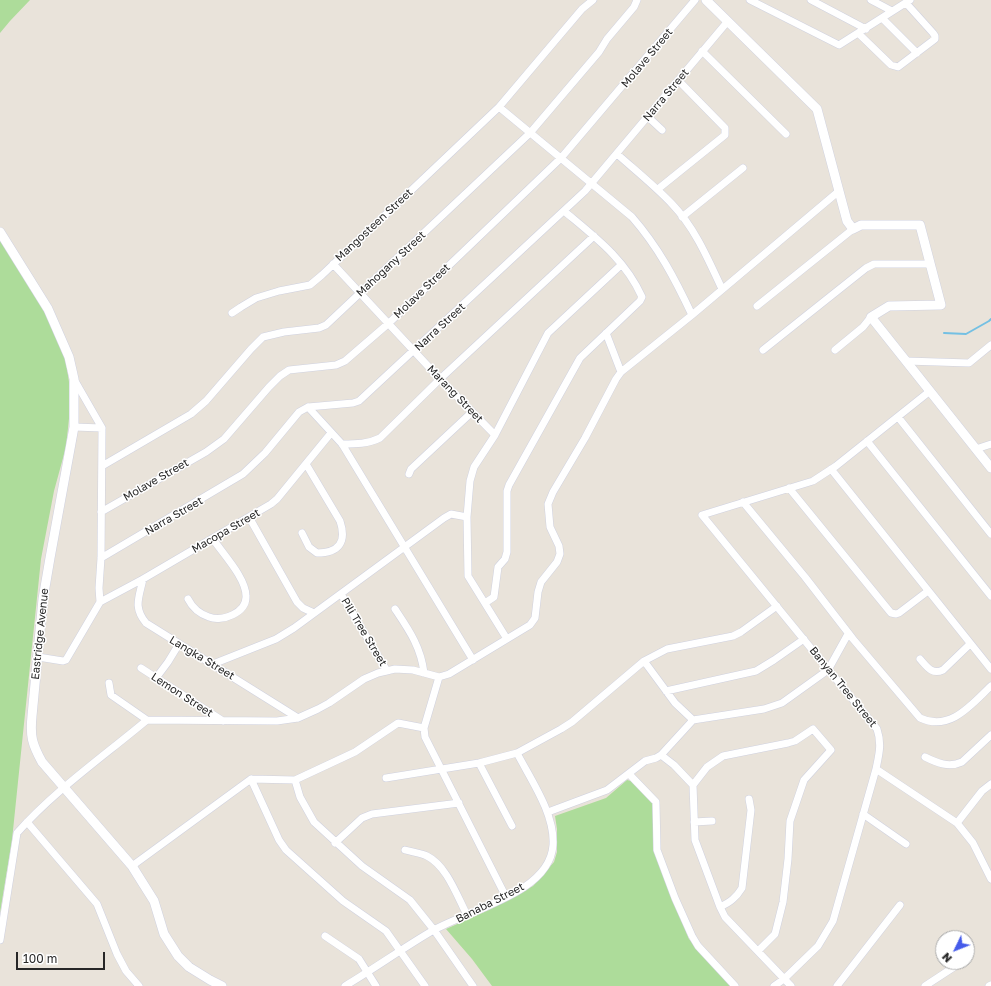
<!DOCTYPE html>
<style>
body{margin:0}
#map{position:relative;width:991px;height:986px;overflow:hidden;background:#e9e3da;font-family:"Golos Text",sans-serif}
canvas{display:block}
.north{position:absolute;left:935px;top:930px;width:40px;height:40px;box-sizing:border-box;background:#fff;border:1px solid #a9a9a9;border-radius:50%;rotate:227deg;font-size:11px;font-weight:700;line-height:16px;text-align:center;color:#272727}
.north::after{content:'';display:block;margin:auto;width:14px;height:18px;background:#455bea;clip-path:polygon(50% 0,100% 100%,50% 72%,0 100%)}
.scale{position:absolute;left:16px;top:952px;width:89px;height:18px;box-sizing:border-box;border:2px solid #272727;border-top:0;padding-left:5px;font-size:12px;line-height:14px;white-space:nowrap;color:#272727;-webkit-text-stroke:3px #fff;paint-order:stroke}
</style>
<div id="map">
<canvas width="991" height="986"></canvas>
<div class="north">N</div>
<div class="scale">100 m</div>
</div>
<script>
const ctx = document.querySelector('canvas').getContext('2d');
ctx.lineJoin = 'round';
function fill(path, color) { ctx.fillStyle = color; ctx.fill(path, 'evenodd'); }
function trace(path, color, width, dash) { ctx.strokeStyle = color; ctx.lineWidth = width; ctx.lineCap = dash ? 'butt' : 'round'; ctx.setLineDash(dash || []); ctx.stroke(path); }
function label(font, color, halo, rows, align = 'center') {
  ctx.font = font + ' "Golos Text",sans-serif'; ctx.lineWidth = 3; ctx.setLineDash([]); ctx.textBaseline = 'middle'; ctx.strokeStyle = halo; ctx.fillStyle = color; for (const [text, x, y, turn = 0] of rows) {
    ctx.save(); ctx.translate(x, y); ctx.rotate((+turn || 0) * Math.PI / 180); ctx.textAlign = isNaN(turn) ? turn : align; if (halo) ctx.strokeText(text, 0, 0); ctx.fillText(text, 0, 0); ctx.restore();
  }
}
fill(new Path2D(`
 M0 0H30L10 21 0 33Z
 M0 240 47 316 66 361 69 382 70 409 66 447 54 491 41 559 12 840 0 913Z
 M627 780 631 781 654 803V847L689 939 732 986H492L472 959 446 929 489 910 533 886 554 862 557 852V829L555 816 606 798Z`), '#addc9a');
trace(new Path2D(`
 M944 333 966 334 989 321 991 319`), '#74c0e3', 2);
const minor = new Path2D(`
 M750 0 839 45 910 0
 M811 0 866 29
 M871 0 892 11
 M882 18 917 53
 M858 33 891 65 898 67 935 39V36L933 33 906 3
 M702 51 786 134
 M499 107 632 217C659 248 675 279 692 315
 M648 117 662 130
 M617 154C635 170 655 186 672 204 695 228 708 259 722 289
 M658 189 725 135V128L678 80
 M682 217 743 168
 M333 264 440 379 495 435
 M757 306 853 229
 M232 313 241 307 256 298 279 291 310 285 322 275 499 107 582 9 593 0
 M606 333 621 372
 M763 350 866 268 874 264H930
 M835 350 863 327 871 317
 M906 361 969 363 991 345
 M75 381 102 428
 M308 407 342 444 473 660
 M898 417 991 534
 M74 427 102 428
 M867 441 991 596
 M342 444C356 444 368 444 380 438L440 379 594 236
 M976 449 991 444
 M102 466 191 414 206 401 251 349 263 337 284 332 319 328 326 325 530 133 599 52 607 39 634 7 637 0
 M831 469 991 669
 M409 474 411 469 472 412
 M789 488 891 613 896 614 899 613 928 591
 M743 502 805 577 853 639 920 718C950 732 971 705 991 686
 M101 512 206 452 224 439 269 387 280 376 289 370 336 365 345 361 389 323 561 158 695 0
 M249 517 297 602 303 608 314 613
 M302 533 309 547 317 553C339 553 347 542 340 521L306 464
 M101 558 243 474 265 453 299 412 308 407 353 403 359 401 585 191 728 21
 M143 579C139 598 133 607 146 623L298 718
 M341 594 387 671
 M188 599C192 607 200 614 209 617 222 622 247 613 246 596 246 578 223 554 213 539
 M100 602 143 579 271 504 277 499 331 433
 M100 602 99 588 101 558 102 428
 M485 603 494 597 498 567 505 559 507 552V491L509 485 580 358 640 301 642 297C625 259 595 237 564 211
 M395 609C409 630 421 647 424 673
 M507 639 468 576 467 517 470 481 474 467 495 435 548 333 621 265
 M38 657 63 661 66 660 100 602
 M920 659C927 667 932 675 943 670L970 644
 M644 661 675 703 693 720
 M213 664 276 639 294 628 444 518 451 514 467 517
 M141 668 223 721
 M439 677 424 728 425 737 506 897
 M156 678 168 662 179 644
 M109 683 111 695 147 720
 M666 691 756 671 774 660 804 639
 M661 755 674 765 693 785 695 840 720 907 725 917 791 986
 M925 757C937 763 949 768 962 762L991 735
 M479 763 512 826
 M876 769 957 823 973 843 991 879
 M629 774 656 802 657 850 675 898 692 936 698 946 735 986
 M386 778 479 763 517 753 561 729 572 722 644 661 667 649 733 636 741 632 777 606
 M251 779 279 840 286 850 343 901 386 931 425 986
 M295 780 300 797 314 822 362 866 410 900 434 930 473 986
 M693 785 707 767 723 756 788 743 795 741 813 729 831 750 804 780 790 821 788 859 783 902 775 934 758 951
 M548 812 607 790 645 761 656 758 661 755 693 720 764 709 782 703 828 670 848 634
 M863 814 906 844
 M27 822 97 904 117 954 126 971 139 986
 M694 822 712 821
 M957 823 982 791 991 784
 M335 843 362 818 372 814 459 803
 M405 850C412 852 421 853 427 856 447 866 457 896 467 915
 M132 866 251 779 295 780 355 752 398 723 424 728
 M720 907C730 902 736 898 742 888L751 810 749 799
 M325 936 359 959 376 986
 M0 940 17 833C54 791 104 756 147 720L277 721 298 718 318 709 329 703 364 679 378 673 395 669 413 670 439 677 449 674 530 625 535 618 538 592 541 582 557 562 560 554 559 546 550 527 548 504 553 492 585 438 616 379 621 372 692 315 839 191
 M345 986C375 968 403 948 432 931 467 910 550 894 553 845 555 814 531 780 517 753
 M774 986 784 979 818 946 833 921 876 769C879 754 882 744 877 729L702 515 813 481 836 466 930 391
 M837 986 900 905
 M925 986 954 967
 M989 986 991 985`);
const tertiary = new Path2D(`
 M706 0 817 109 847 221 853 229 861 225H920L941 305 889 306 871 317 991 468
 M0 232 48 309 69 357 74 379V427L50 558 43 599 32 716C30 736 32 744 42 762L132 866 154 901 164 934 178 956 189 967 210 980 222 986`);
trace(minor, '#cfd1df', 8);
trace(tertiary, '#cfd1df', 10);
trace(minor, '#fff', 7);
trace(tertiary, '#fff', 9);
label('11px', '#272727', '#fff', [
 ["Molave Street",647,58,-50],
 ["Narra Street",666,95,-50],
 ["Mangosteen Street",374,225,-43],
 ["Mahogany Street",391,264,-43],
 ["Molave Street",422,291,-44],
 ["Narra Street",440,327,-43],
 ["Marang Street",455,394,46],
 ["Molave Street",156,480,-30],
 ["Narra Street",174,516,-30],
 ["Macopa Street",226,531,-30],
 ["Pili Tree Street",364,632,59],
 ["Eastridge Avenue",40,634,-84],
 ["Langka Street",202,658,31],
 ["Banyan Tree Street",843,687,51],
 ["Lemon Street",182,695,33],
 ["Banaba Street",490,903,-27]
]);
</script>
